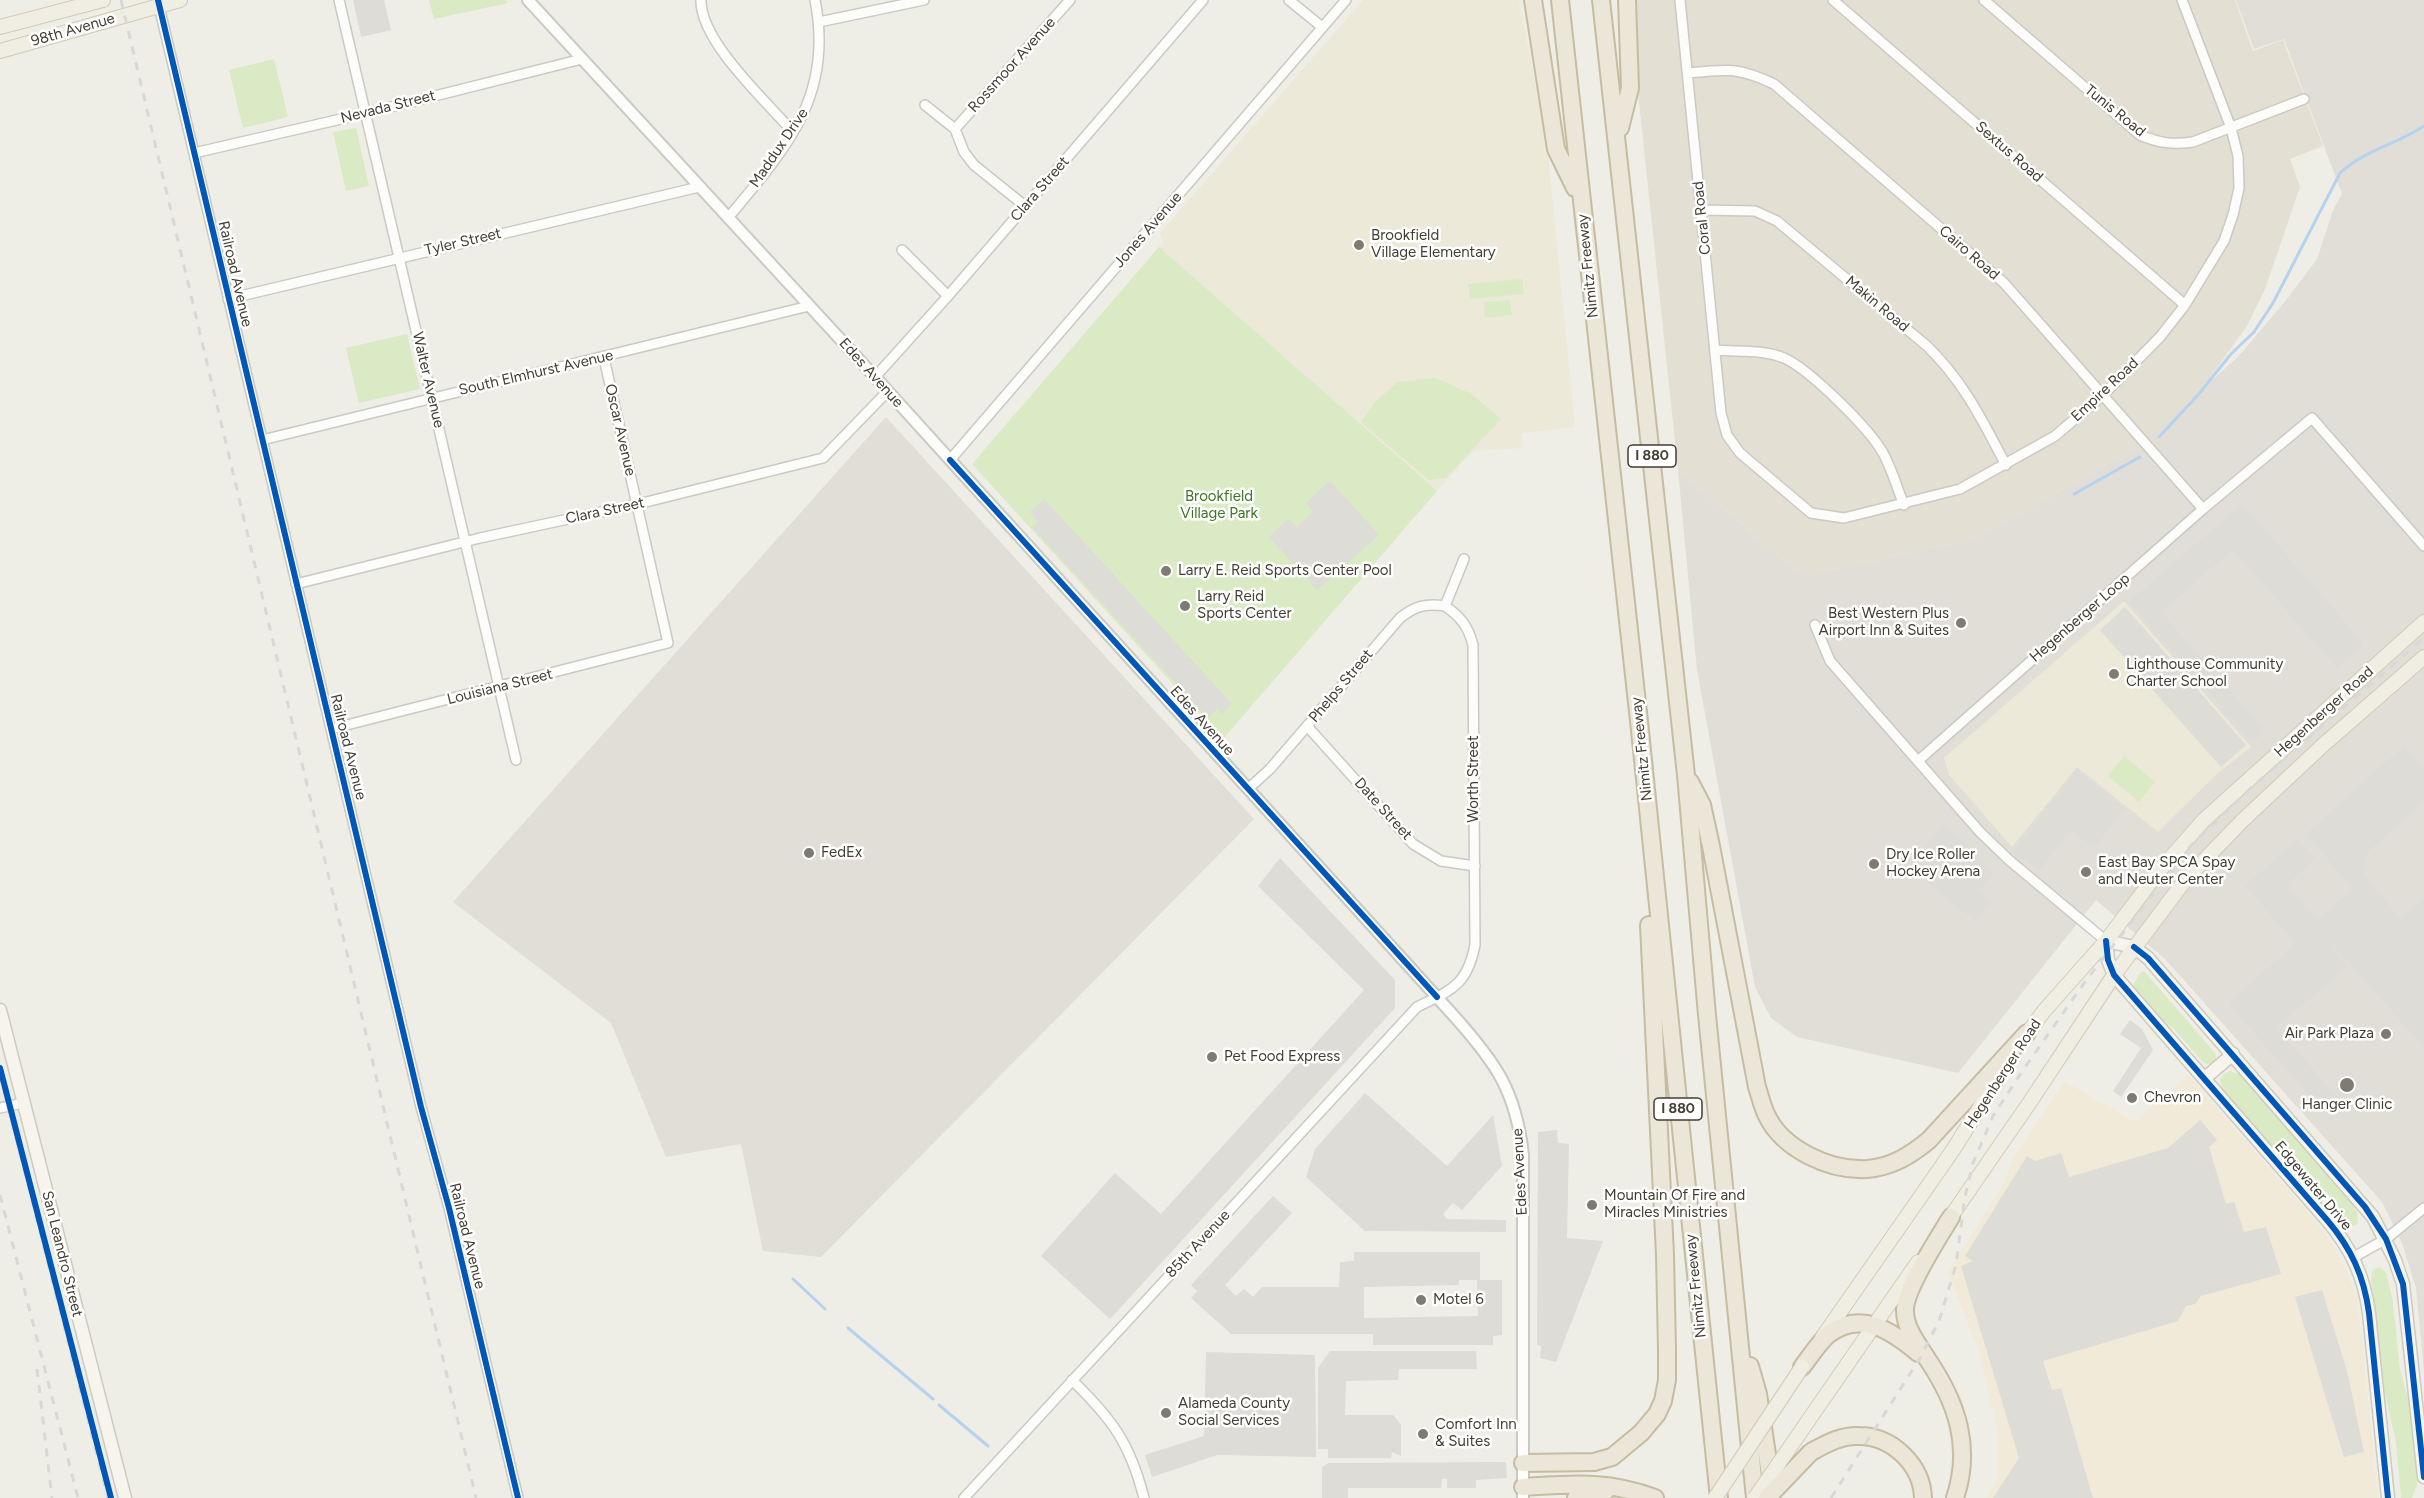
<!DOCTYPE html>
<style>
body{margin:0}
canvas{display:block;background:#eeede6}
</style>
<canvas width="2424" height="1498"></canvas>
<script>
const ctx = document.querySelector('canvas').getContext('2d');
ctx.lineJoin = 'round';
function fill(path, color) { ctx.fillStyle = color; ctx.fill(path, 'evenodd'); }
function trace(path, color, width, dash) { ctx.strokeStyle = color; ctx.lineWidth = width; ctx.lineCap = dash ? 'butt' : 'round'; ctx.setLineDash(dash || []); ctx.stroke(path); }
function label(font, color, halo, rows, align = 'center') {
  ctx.font = font + ' Figtree,sans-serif'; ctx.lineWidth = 5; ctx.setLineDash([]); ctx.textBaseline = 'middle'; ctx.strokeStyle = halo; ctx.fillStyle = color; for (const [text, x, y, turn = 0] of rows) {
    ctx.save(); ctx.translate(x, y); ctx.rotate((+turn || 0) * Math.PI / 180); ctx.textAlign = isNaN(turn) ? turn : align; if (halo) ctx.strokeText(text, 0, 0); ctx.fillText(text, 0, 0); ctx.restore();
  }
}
fill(new Path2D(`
 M1631 0H2235L2253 51 2283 40 2323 146 2290 159 2300 187 2265 289 2247 326 2198 394 2134 449 1972 540 1803 576 1678 470 1631 26Z`), '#e3dfd3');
fill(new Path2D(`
 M2188 1075 2326 1234 2346 1268 2358 1303 2378 1498H1986L1998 1478V1432L1978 1349 1948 1272 2002 1187 2013 1158 2064 1081 2135 1122Z`), '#f2ead8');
fill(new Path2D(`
 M2236 0H2424V1373L2416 1288 2402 1243 2382 1202 2165 959 2096 900 1958 1073 1797 1037 1771 1018 1755 987 1697 670 1678 470 1803 576 1972 540 2134 449 2238 357 2287 299 2317 259 2333 210 2342 194 2284 39 2254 49Z
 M886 417 1254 819 821 1257 763 1251 741 1144 666 1157 611 1023 453 902Z`), '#e1ded7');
fill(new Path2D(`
 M1363 0H1519L1547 144 1575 427 1522 433 1523 448 1473 451 1437 491 1159 247 1163 242 1160 233Z
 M2124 601 2251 747 2218 773 2158 832 2077 767 2012 847 1949 775 1944 758Z`), '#ede9d8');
fill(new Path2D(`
 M429 0H506L508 3 434 19Z
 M274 59 288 117 243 128 229 70Z
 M356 128 369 186 346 191 333 132Z
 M1159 247 1437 491 1223 739 972 464Z
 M1522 279 1524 294 1470 299 1468 284Z
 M1510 300 1512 315 1485 318 1484 302Z
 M407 334 420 389 359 403 346 348Z
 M1435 378 1470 393 1501 419 1446 478 1429 480 1361 422 1376 401 1398 382Z
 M2124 756 2155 782 2139 802 2108 776Z
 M2144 971 2215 1053 2216 1059 2214 1063 2207 1064 2203 1062 2174 1029 2154 1013 2132 988 2139 974Z
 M2230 1071 2241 1075 2349 1200 2357 1212 2358 1224 2353 1226 2341 1218 2289 1160 2260 1134 2222 1091 2220 1079 2224 1074Z
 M2379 1267 2386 1272 2393 1302 2400 1370 2411 1409 2417 1484 2412 1498H2401L2396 1442 2384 1389 2371 1277 2373 1270Z`), '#d9eac5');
fill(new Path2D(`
 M353 0H384L391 30 361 37Z
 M1330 481 1379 535 1317 590 1269 537 1288 519 1297 527 1313 512 1306 503Z
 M1044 499 1232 704 1221 714 1217 709 1208 718 1032 527 1038 522 1030 512Z
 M2242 504 2364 644 2337 668 2233 549 2161 612 2265 731 2253 742 2129 602Z
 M2125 607 2246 745 2221 767 2100 630Z
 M2404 746 2424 768V801L2367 852 2363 873 2400 919 2424 899V1047L2334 946 2332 949 2347 966 2276 1028 2342 1102 2328 1115 2228 1004 2296 943 2245 886 2298 839 2315 858 2286 885 2317 920 2353 889 2374 912 2306 834Z
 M2077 770 2125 808 2094 848 2071 830 2039 870 2014 851Z
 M1944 823 1994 873 1978 891 1991 903 1975 921 1909 868Z
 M1280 858 1395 980V1008L1110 1319 1041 1256 1115 1173 1161 1214 1364 990 1258 886Z
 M2130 1020 2142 1029 2153 1050 2121 1097 2113 1091 2141 1048 2120 1034Z
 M1365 1093 1447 1166 1493 1115 1502 1166 1462 1210 1453 1203 1443 1214 1447 1219 1506 1220V1232L1365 1231 1306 1177 1315 1149Z
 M2200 1120 2217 1140 2209 1147 2226 1204 2234 1202 2244 1232 2266 1227 2281 1274 2201 1296 2195 1304 2186 1306 2178 1321 2043 1361 2052 1390 2061 1388 2093 1498H1993L2019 1458 1961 1266 1973 1261 1965 1256 2027 1156 2035 1161 2061 1153 2069 1177 2168 1148Z
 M1557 1130 1558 1143 1569 1144 1567 1238 1603 1241 1556 1362 1540 1358 1541 1346 1537 1345 1538 1132Z
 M1273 1196 1292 1213 1225 1285 1236 1296 1244 1289 1253 1297 1262 1287H1339L1340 1262 1354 1261V1252H1480V1280H1502V1335L1493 1336V1345H1373V1334H1231L1191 1298 1197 1291 1191 1285ZM1459 1280H1477L1478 1316 1364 1318V1287L1459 1285Z
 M2322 1290 2347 1371 2364 1452 2344 1457 2295 1297Z
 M1330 1351H1476L1477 1369H1399L1398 1380 1346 1381 1345 1415H1393L1401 1425V1456L1392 1452 1391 1458H1328V1449H1318V1368Z
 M1206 1352 1315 1355 1316 1457 1217 1455 1152 1477 1145 1455 1204 1436Z
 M1506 1462 1507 1478 1476 1480V1488H1447V1479H1442L1441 1488H1348V1498H1322V1467L1329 1463Z`), '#dddcd6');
trace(new Path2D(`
 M2159 437 2198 395 2231 354 2254 332 2273 303 2340 173C2366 149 2396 145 2424 126
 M2074 494 2140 457
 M793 1279 825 1309
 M848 1328 933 1399
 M939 1405 988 1446`), '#b5d3ee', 3);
const minor = new Path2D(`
 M339 0 516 760
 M701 0C700 41 766 101 793 132
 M1289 0 1322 27
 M1680 0 1721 413 1727 435 1740 453 1811 513 1844 518 1960 489 2055 436 2104 394 2160 337 2185 305 2224 241 2233 215 2239 188 2238 156 2231 128 2182 0
 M1833 0 2185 305
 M1984 0 2140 135C2159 143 2172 145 2193 142L2304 99
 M158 2 421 1107 449 1208 518 1498
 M819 22 924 0
 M1688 73C1727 69 1738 67 1774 84L2004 283 2203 509
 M925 105 955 129 964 152 974 165 1025 206
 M955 129 1070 0
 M194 153 367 113 582 59
 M1702 210 1755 211 1777 221 1927 346C1964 382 1982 420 2006 465
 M728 218C786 148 834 97 815 0
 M902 250 948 296
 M228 299 699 187
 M1715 350C1738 352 1762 349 1784 358 1809 369 1869 428 1883 453 1892 469 1897 488 1904 505
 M875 377 948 296 1203 0
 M262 440 809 306
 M950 460 1346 0
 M296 584 480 538 638 504 823 458 887 392
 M1815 625 1830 661 1980 832 2009 860 2106 941
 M1307 726 1413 844 1441 861 1475 866
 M331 729 668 643 604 358
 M1919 760 2203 509 2312 418 2424 546
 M1248 789 1270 769 1400 618C1415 606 1426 603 1445 606
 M0 1108 23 1103
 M2354 1257 2386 1239 2424 1208
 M1072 1380C1112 1419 1130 1443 1144 1498
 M964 1498 1417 1007C1451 990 1467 986 1475 945L1473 645C1468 626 1461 617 1445 606L1464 559`);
const tertiary = new Path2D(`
 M528 0 875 377 1454 1016C1496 1063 1516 1091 1523 1155V1498`);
const secondary = new Path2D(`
 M0 1010 125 1498
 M2205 1078 2233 1054
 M2388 1498 2369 1313C2364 1276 2351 1248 2327 1220L2114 975 2108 960 2106 941 2134 947 2148 958 2373 1217 2395 1260 2403 1284 2424 1477`);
const primary = new Path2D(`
 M0 27 103 0
 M0 51 180 0
 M2021 1042 2044 1011 2106 941 2159 871 2204 820 2424 622
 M1945 1225 2030 1102 2114 975 2186 879 2242 821 2322 746 2424 657
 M1822 1338 1953 1150 2011 1058
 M1808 1421 1918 1262`);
const motorway = new Path2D(`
 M1533 0 1556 149 1575 188
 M1560 0 1639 721 1719 1498
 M1601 0 1686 775 1707 1015 1755 1498
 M1620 128 1630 88 1627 0
 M1690 782 1702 805 1711 846 1757 1087C1760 1096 1762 1105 1766 1114 1782 1149 1829 1171 1867 1169 1892 1167 1911 1155 1929 1140L2027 1033
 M1951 1217C1939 1237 1904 1290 1905 1311 1905 1329 1919 1345 1928 1360 1957 1403 1972 1447 1955 1498
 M1750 1366 1758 1394 1772 1488
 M1802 1367C1810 1357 1819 1342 1829 1334 1861 1310 1892 1331 1918 1353
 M1811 1452C1826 1444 1841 1435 1859 1436 1892 1436 1922 1465 1923 1498
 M1523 1463 1594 1462 1612 1457 1641 1433 1657 1414 1663 1401 1667 1380V1350L1665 1255 1649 925
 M1523 1487C1572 1484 1608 1480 1655 1498
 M1576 1498 1606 1491`);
trace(minor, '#cac9c2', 12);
trace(tertiary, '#cac9c2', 14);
trace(secondary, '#cecabd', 15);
trace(primary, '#d1cbb3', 16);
trace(motorway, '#c6bca1', 20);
trace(minor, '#fcfcfb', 9);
trace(tertiary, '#fcfcfb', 10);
trace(secondary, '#f6f4ec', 12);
trace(primary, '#f0ede2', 14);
trace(motorway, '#ebe6d7', 16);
trace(new Path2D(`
 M121 0 476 1498
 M0 1075 108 1498
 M0 1195 78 1498
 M37 1369 52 1498
 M1831 1498 1920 1358 1939 1321 1956 1265 1965 1197 1973 1163 1993 1116 2023 1070 2087 979 2194 842 2253 786 2424 638`), '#d8d8d7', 3, [8, 8]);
const primaryBridge = new Path2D(`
 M1715 1498 1802 1367
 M1755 1498 1808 1421`);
const motorwayBridge = new Path2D(`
 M1767 1498 1811 1452`);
trace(primaryBridge, '#d1cbb3', 16, []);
trace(motorwayBridge, '#c6bca1', 20, []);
trace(primaryBridge, '#f0ede2', 14);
trace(motorwayBridge, '#ebe6d7', 16);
trace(new Path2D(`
 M158 0 421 1107 449 1208 518 1498
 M950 460 1437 997
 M2106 941 2108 960 2114 975 2327 1220C2351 1248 2364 1276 2369 1313L2388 1498
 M2134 947 2148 958 2365 1207 2386 1239 2403 1284 2424 1477
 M0 1068 111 1498`), '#0057b8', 6);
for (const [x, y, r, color] of [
 [1359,245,6,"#7f7b72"],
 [1166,571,6,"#7f7b72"],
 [1185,606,6,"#7f7b72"],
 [1961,623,6,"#7f7b72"],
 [2114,674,6,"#7f7b72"],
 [809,853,6,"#7f7b72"],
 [1874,864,6,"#7f7b72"],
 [2086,872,6,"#7f7b72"],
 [2386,1034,6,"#7f7b72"],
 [1212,1057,6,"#7f7b72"],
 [2347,1085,8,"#7f7b72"],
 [2132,1098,6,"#7f7b72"],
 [1592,1205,6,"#7f7b72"],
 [1421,1300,6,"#7f7b72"],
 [1166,1413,6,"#7f7b72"],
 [1423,1434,6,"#7f7b72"]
]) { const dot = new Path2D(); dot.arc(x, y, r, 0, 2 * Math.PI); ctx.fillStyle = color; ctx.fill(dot); trace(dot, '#fff', 2); }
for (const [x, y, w] of [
 [1652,456,48],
 [1678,1109,48]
]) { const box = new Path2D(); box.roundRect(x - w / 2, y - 11, w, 22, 4.5); ctx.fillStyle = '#fff'; ctx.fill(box); trace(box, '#433e33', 1.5); }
label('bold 14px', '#433e33', null, [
 ["I 880",1652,456],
 ["I 880",1678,1109]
]);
label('15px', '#433e33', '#fff', [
 ["98th Avenue",73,30,-16],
 ["Rossmoor Avenue",1012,65,-48],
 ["Nevada Street",388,107,-14],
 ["Tunis Road",2115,111,39],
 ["Maddux Drive",779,148,-56],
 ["Sextus Road",2009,152,41],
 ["Clara Street",1040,189,-49],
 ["Coral Road",1702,218,-96],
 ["Jones Avenue",1148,230,-49],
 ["Tyler Street",463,242,-13],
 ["Cairo Road",1969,253,41],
 ["Nimitz Freeway",1588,266,-96],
 ["Railroad Avenue",235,274,77],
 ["Makin Road",1877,304,40],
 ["South Elmhurst Avenue",536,373,-13],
 ["Edes Avenue",871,373,48],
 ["Walter Avenue",428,380,77],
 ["Empire Road",2105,390,-43],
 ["Oscar Avenue",620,430,77],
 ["Clara Street",605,511,-12],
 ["Hegenberger Loop",2080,618,-41],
 ["Phelps Street",1341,686,-50],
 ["Louisiana Street",500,687,-14],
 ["Hegenberger Road",2324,712,-42],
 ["Edes Avenue",1202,721,48],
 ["Railroad Avenue",348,747,76],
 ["Nimitz Freeway",1642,749,-96],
 ["Worth Street",1474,779,-90],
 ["Date Street",1383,809,48],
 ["Hegenberger Road",2003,1074,-57],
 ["Edes Avenue",1520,1172,-93],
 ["Edgewater Drive",2313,1186,50],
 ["Railroad Avenue",467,1236,76],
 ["85th Avenue",1198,1244,-47],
 ["San Leandro Street",62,1254,76],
 ["Nimitz Freeway",1696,1286,-96]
]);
label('15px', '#433e33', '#fff', [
 ["Brookfield",1371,236],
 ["Village Elementary",1371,253],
 ["Larry E. Reid Sports Center Pool",1178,571],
 ["Larry Reid",1197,597],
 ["Sports Center",1197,614],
 ["Best Western Plus",1949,614,"right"],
 ["Airport Inn & Suites",1949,631,"right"],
 ["Lighthouse Community",2126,665],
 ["Charter School",2126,682],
 ["FedEx",821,853],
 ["Dry Ice Roller",1886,855],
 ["Hockey Arena",1886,872],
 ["East Bay SPCA Spay",2098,863],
 ["and Neuter Center",2098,880],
 ["Air Park Plaza",2374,1034,"right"],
 ["Pet Food Express",1224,1057],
 ["Chevron",2144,1098],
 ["Hanger Clinic",2347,1105,"center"],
 ["Mountain Of Fire and",1604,1196],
 ["Miracles Ministries",1604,1213],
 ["Motel 6",1433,1300],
 ["Alameda County",1178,1404],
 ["Social Services",1178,1421],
 ["Comfort Inn",1435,1425],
 ["& Suites",1435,1442]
], 'left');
label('15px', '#3e7626', '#fff', [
 ["Brookfield",1219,497],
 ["Village Park",1219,514]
]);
</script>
